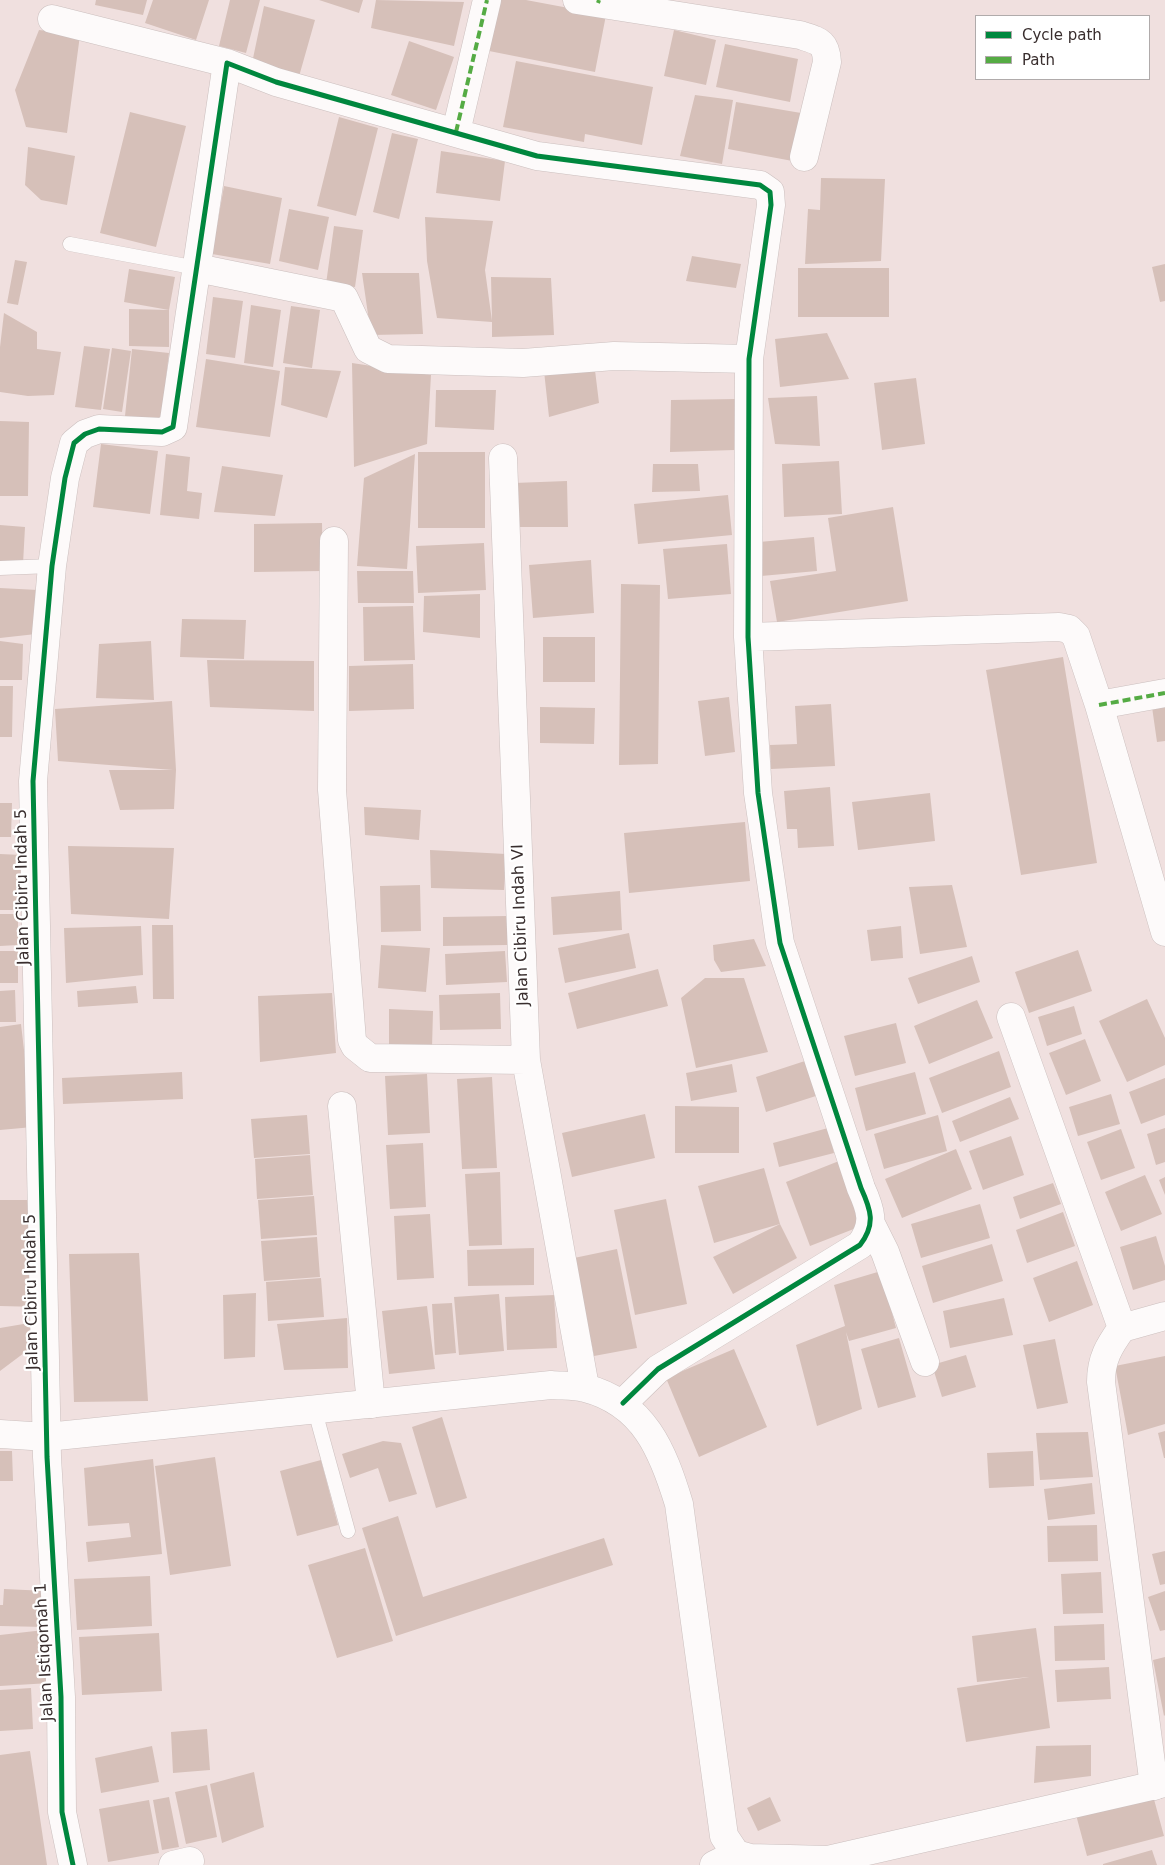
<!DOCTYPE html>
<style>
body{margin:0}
#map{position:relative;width:1165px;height:1865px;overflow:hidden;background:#f0e0df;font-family:"DejaVu Sans",sans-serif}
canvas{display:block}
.legend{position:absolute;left:975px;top:15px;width:175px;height:65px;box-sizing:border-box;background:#fff;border:1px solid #b0abab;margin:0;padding:6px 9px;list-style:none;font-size:15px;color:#392e2e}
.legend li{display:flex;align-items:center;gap:10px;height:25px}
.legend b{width:25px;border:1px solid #b0abab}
</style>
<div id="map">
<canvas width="1165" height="1865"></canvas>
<ul class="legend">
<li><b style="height:6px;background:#00873e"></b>Cycle path</li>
<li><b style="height:6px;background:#55ab44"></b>Path</li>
</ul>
</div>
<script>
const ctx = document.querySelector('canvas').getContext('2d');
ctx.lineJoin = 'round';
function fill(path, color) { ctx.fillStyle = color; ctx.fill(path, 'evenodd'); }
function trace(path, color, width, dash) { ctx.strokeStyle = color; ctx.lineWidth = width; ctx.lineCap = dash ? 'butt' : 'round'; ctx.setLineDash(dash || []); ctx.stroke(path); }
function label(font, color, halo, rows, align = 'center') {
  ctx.font = font + ' "DejaVu Sans",sans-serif'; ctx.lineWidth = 4.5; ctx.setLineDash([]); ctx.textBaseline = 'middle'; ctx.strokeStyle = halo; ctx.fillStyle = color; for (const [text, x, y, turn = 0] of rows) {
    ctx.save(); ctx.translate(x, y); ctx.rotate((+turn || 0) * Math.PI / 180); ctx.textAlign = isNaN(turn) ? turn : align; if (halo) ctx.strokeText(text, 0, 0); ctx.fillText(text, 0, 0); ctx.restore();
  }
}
fill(new Path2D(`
 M96 0H147L143 15 95 5Z
 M153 0H209L196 40 145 23Z
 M230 0H260L246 53 219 46Z
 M319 0H363L359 13Z
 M376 0 464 2 454 46 371 28Z
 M493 0H526L606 15 595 72 484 50Z
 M264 6 315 20 298 80 252 63Z
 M39 30 80 35 67 133 26 127 15 90Z
 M674 30 716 40 706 85 664 76Z
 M409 41 454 57 436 110 391 95Z
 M725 44 798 59 790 102 716 87Z
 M516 61 653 87 642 145 585 134 584 142 503 127Z
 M695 95 733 100 722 164 680 156Z
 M736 102 807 114 798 162 728 149Z
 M130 112 186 126 156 247 100 233Z
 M339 117 378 128 356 216 317 206Z
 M392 133 418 139 399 219 373 212Z
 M28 147 75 156 67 205 41 200 25 185Z
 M441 151 505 161 500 201 436 193Z
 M821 178 885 179 881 261 805 264 808 209 820 210Z
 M224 186 282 198 270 264 212 254Z
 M289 209 329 217 318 270 279 261Z
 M425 217 493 221 485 270 492 321 491 277 551 278 554 335 492 337V322L437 318 427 261Z
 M334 226 363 230 355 287 326 284Z
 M692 256 741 264 736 288 686 281Z
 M15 260 27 262 18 305 7 303Z
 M1165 264V301L1160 302 1152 267Z
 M798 268H889V317H798Z
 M129 269 175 277 169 310V347L129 346V309L169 310 124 302Z
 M362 273H419L423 334 371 335Z
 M213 297 243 301 235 358 206 354Z
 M251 305 281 310 273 367 244 363Z
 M291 306 320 310 312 368 283 363Z
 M4 313 37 332V349L61 352 54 395 28 396 0 392V347Z
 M827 333 849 379 780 387 775 339Z
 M84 346 110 349 101 410 75 407Z
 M112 348 131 351 122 412 103 409Z
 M132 349 169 353 161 420 125 416Z
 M206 359 280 371 270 437 196 427Z
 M594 362 599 403 549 417 544 371Z
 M352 363 431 375 427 444 354 467Z
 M285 367 341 371 327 418 281 405Z
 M916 378 925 444 882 450 874 383Z
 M436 390H496L494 430 435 427Z
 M817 396 820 446 775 444 768 398Z
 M736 399 735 450 670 452 671 400Z
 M0 421 29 422 28 496H0Z
 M101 444 158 451 150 514 93 507Z
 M418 452H485V528H418Z
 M166 454 190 457 187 491 202 493 199 519 160 515Z
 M415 454 407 569 357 566 364 478Z
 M839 461 842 514 784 517 782 464Z
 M653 464H698L700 491 652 492Z
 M222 466 283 475 275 516 214 512Z
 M567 481 568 527H516L514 483Z
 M728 495 732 535 638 544 634 504Z
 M893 507 908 601 777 622 770 581 836 571 828 518Z
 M322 523 323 571 254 572V524Z
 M0 525 25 527 23 564 0 563Z
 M814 537 817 571 761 576 759 542Z
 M484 543 486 590 418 593 416 546Z
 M727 544 731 594 668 599 663 549Z
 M591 560 594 613 533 618 529 565Z
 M357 571H413L414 603H358Z
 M621 584 660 585 658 764 619 765Z
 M0 588 38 590 36 634 0 638Z
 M480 594V638L423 632 424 596Z
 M413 606 415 660 364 661 363 607Z
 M182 619 246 620 244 659 180 657Z
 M543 637H595V682H543Z
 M0 641 23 644 22 680H0Z
 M151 641 154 700 96 698 99 644Z
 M1063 657 1097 863 1021 875 986 670Z
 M207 660 314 661V711L210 707Z
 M413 664 414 709 349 711V666Z
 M0 686H13L12 737H0Z
 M729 697 735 752 705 756 698 701Z
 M172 701 176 770 174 809 120 810 109 770H173L58 761 55 709Z
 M831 704 835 766 771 769 770 745 797 744 795 706Z
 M1165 705V741L1157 742 1152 707Z
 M540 707 595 708 594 744 540 743Z
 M830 787 834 846 798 848 797 829H787L784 791Z
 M930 793 935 841 858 850 852 802Z
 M0 803H12L11 837H0Z
 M364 807 421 810 419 840 365 835Z
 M745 822 750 881 629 893 624 833Z
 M68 846 174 848 169 919 71 914Z
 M430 850 506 854 504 890 431 888Z
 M0 854 22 855 21 910H0Z
 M420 885 421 931 381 932 380 886Z
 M952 885 967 947 920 954 909 887Z
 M620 891 622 930 553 935 551 897Z
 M0 914H18V945L0 946Z
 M507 916V945L443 946V917Z
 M152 925H173L174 999H153Z
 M141 926 143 975 66 983 64 928Z
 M901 926 903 958 871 961 867 930Z
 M629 933 636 968 565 983 558 948Z
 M754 939 766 966 721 972 714 960 713 945Z
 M381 945 430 948 426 992 378 988Z
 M1078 950 1092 991 1029 1013 1015 972Z
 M0 951H18V983H0Z
 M505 951 507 982 446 985 445 954Z
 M972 956 980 982 918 1004 908 978Z
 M658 969 668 1006 577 1029 568 993Z
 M705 978H744L768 1052 696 1068 681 998Z
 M136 986 138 1003 78 1007 77 991Z
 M15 990 16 1022H0V991Z
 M332 993 336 1053 260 1062 258 996Z
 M500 993 501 1029 440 1030 439 995Z
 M1147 999 1165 1038V1065L1127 1082 1099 1021Z
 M977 1000 993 1038 929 1064 914 1026Z
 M1074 1006 1082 1034 1047 1046 1038 1017Z
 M389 1009 433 1011 432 1048 389 1046Z
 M896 1023 906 1063 855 1076 844 1036Z
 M21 1024 33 1127 0 1130V1027Z
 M1085 1039 1101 1081 1066 1095 1049 1053Z
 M999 1051 1011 1087 942 1113 929 1078Z
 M808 1060 819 1095 766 1112 756 1077Z
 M732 1064 737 1092 691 1101 686 1073Z
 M182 1072 183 1099 63 1104 62 1078Z
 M915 1072 926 1114 866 1131 855 1088Z
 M427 1074 430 1133 388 1135 385 1076Z
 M492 1077 497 1168 462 1169 457 1079Z
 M1165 1078V1115L1141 1124 1129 1092Z
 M1111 1094 1120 1124 1078 1136 1069 1107Z
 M1010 1097 1019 1119 960 1142 952 1121Z
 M675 1106 739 1107V1153H675Z
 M645 1114 655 1158 572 1177 562 1133Z
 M307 1115 310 1154 254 1158 251 1119Z
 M938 1115 947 1151 884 1169 874 1134Z
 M828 1128 834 1153 779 1167 773 1143Z
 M1165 1128V1162L1156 1165 1147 1134Z
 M1121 1129 1135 1168 1101 1180 1087 1142Z
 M1011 1136 1024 1175 983 1190 969 1151Z
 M423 1143 426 1207 390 1209 386 1145Z
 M956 1149 972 1189 902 1218 885 1179Z
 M310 1155 313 1195 257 1199 255 1159Z
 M839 1161 864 1225 810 1246 786 1182Z
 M764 1168 780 1224 797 1258 733 1294 713 1257 780 1224 714 1243 698 1186Z
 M500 1172 502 1245 469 1246 465 1174Z
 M1145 1175 1162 1214 1121 1231 1105 1192Z
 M1165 1177V1195L1159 1180Z
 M1053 1183 1061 1204 1020 1219 1013 1197Z
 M314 1196 317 1235 261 1239 258 1200Z
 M666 1199 687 1304 635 1315 614 1210Z
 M0 1200H39L40 1307 0 1306Z
 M980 1204 990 1238 921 1258 911 1224Z
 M1063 1212 1075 1246 1027 1263 1016 1230Z
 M430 1214 434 1278 397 1280 394 1216Z
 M1156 1236 1165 1266V1280L1133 1290 1120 1247Z
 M317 1237 320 1277 264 1281 261 1241Z
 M992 1244 1003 1281 933 1303 922 1266Z
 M534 1248V1285L468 1286 467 1250Z
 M617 1249 637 1348 594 1356 574 1258Z
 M139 1253 148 1401 74 1402 69 1254Z
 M1077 1261 1093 1305 1049 1322 1033 1278Z
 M881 1271 896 1328 849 1341 846 1332 862 1409 817 1426 796 1345 845 1326 834 1285Z
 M321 1278 324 1317 268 1321 266 1282Z
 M256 1293 255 1357 224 1359 223 1295Z
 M499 1294 504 1351 459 1355 454 1297Z
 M554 1295 557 1348 507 1350 505 1297Z
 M1004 1298 1013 1335 950 1348 943 1311Z
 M452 1303 456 1353 435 1355 432 1304Z
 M427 1306 435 1369 389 1374 382 1311Z
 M347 1318 348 1368 284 1370 277 1324Z
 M41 1321 44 1338 0 1371V1328Z
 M899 1338 916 1397 878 1408 861 1349Z
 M1055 1339 1068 1403 1037 1409 1023 1345Z
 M734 1349 767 1427 699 1457 666 1378Z
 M966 1355 976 1387 942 1397 932 1365Z
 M1165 1356V1424L1128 1435 1115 1366Z
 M442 1417 467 1498 436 1508 412 1427Z
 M1165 1431V1458H1164L1158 1433Z
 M1088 1432 1093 1477 1040 1480 1036 1433Z
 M383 1441 401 1443 417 1494 389 1502 378 1468 350 1478 342 1454Z
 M0 1451H12L13 1481H0Z
 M1033 1451 1034 1486 989 1488 987 1453Z
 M215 1457 231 1566 170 1575 155 1466Z
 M153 1459 162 1554 88 1562 86 1542 131 1537 129 1523 88 1526 84 1468Z
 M321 1460 338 1525 297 1536 280 1471Z
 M1092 1483 1095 1514 1048 1520 1044 1489Z
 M398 1516 423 1597 604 1538 613 1565 396 1636 362 1528Z
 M1097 1525 1098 1561 1048 1562 1047 1526Z
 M365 1548 393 1641 337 1658 308 1565Z
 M1165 1551V1584L1160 1585 1152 1554Z
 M1101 1572 1103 1613 1063 1614 1061 1574Z
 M150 1576 152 1626 77 1630 74 1579Z
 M4 1589 47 1591 45 1627 0 1626V1605H3Z
 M1165 1591V1630L1160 1631 1148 1597Z
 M1104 1624 1105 1660 1055 1661 1054 1626Z
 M1036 1628 1050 1728 966 1742 957 1688 1029 1677 977 1682 972 1636Z
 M44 1630 50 1683 0 1686V1635Z
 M159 1633 162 1691 82 1695 79 1637Z
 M1165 1657V1715L1164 1716 1153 1660Z
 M1109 1667 1111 1699 1057 1702 1055 1670Z
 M31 1688 33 1729 0 1731V1690Z
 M207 1729 210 1770 173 1773 171 1732Z
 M1091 1745V1776L1034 1783 1036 1746Z
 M152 1746 159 1782 101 1793 95 1758Z
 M30 1751 47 1865H0V1755Z
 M254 1772 264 1827 222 1843 210 1784Z
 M207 1785 217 1837 186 1844 175 1792Z
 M1152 1792 1164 1836 1087 1856 1075 1811Z
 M169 1797 179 1847 162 1850 153 1800Z
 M770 1797 781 1821 758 1831 747 1808Z
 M149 1800 159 1853 108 1862 99 1809Z
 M1152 1850 1157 1865H1103V1864Z`), '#d6c0b9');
const lane = new Path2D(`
 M70 244 197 268
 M0 568 52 566
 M315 1411 348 1531`);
const street = new Path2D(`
 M577 0 800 35C818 41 826 41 827 62L804 157
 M52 19 227 63
 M456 132 487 0
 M197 268 344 298 368 349 388 359 523 363 614 356 749 359
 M503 458 526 1060 585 1387
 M334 541 332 790 352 1040 355 1046 370 1058 526 1060
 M748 637 1059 627 1069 629 1076 636 1099 705 1165 932
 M1099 705 1165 693
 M1011 1017 1122 1328C1109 1346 1101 1359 1101 1382L1154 1786
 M342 1106 371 1404
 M871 1224 885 1252 925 1362
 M1122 1328 1165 1316
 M73 1865 62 1812 61 1697 47 1457 33 781 52 566 65 478 74 443 85 434 99 429 162 432 173 427 227 63 276 82 537 156 760 185 770 192 771 205 749 359 748 637 758 793 780 943 861 1188C871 1210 876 1224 860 1245L658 1369 623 1403
 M173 1865 190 1861
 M714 1865 736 1854`);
const secondary = new Path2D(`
 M0 1434 47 1437 551 1385C562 1386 575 1385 585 1388 644 1403 663 1451 679 1504L724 1836 736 1854 750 1858 828 1860 1165 1783`);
trace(lane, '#cbbfbe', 15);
trace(street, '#cbbfbe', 29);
trace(secondary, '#cbbfbe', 29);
trace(lane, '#fdfafa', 14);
trace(street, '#fdfafa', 28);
trace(secondary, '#fdfafa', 28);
trace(new Path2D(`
 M598 3 599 0
 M456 132 487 0
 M1099 705 1165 693`), '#55ab44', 4, [8, 4]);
trace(new Path2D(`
 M73 1865 62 1812 61 1697 47 1457 33 781 52 566 65 478 74 443 85 434 99 429 162 432 173 427 227 63 276 82 537 156 760 185 770 192 771 205 749 359 748 637 758 793 780 943 861 1188C871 1210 876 1224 860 1245L658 1369 623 1403`), '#00873e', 5);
label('16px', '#392e2e', '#fff', [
 ["Jalan Cibiru Indah 5",23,887,-91],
 ["Jalan Cibiru Indah VI",521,925,-92],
 ["Jalan Cibiru Indah 5",32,1292,-91],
 ["Jalan Istiqomah 1",45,1652,-93]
]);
</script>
